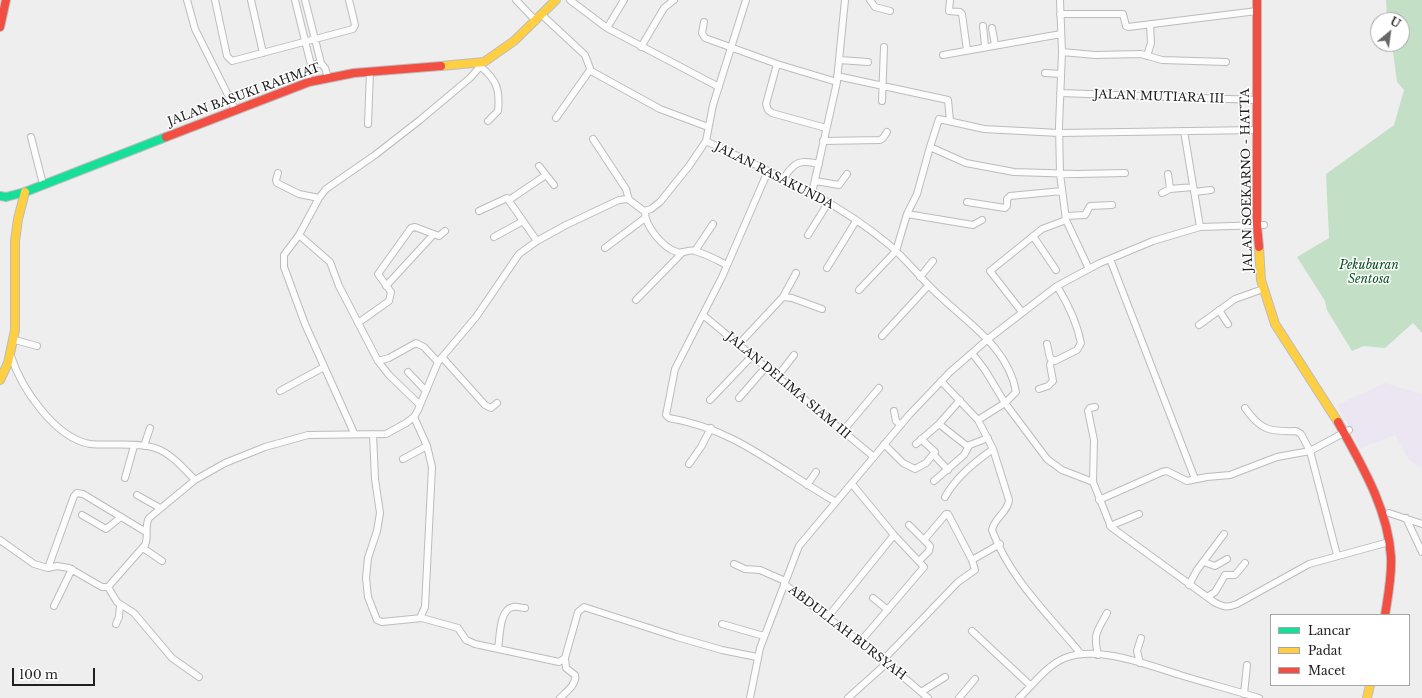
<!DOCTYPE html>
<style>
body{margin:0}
#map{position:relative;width:1422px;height:698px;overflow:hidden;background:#eeeeef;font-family:"Libre Baskerville",serif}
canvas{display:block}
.legend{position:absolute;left:1270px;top:614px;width:140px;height:72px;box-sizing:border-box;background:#fff;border:1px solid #a6a6a6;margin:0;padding:5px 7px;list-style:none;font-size:12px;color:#202021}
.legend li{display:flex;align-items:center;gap:8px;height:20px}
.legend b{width:20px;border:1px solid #a6a6a6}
.north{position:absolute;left:1370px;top:12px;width:40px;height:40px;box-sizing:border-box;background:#fff;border:1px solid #a6a6a6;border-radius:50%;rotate:29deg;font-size:11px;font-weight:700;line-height:16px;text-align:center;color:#202021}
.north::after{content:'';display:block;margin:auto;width:14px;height:18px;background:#686869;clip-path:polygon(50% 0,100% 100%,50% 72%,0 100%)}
.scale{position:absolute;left:12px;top:668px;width:83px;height:18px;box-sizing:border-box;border:2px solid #202021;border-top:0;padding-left:5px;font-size:12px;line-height:14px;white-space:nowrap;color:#202021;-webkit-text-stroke:3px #fff;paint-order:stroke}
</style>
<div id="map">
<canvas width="1422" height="698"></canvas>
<ul class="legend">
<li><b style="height:5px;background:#16e098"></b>Lancar</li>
<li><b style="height:5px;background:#ffcf43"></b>Padat</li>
<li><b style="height:5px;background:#f24e42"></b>Macet</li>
</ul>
<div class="north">U</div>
<div class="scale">100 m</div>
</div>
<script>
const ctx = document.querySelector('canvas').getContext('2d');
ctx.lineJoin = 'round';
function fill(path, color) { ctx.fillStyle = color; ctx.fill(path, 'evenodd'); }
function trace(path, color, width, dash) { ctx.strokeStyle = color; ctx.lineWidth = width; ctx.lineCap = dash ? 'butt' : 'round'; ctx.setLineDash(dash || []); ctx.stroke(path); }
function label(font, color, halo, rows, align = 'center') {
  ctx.font = font + ' "Libre Baskerville",serif'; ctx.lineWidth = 3; ctx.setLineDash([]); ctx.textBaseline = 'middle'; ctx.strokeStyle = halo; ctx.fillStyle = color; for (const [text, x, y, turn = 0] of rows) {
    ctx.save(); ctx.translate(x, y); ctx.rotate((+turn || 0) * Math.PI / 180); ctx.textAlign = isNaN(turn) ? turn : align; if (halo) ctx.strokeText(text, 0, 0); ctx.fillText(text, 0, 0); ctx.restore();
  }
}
fill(new Path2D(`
 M1385 383 1422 394V469L1409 460 1395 435 1360 448 1337 405Z`), '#ebe6f2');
fill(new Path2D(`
 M1386 0H1422V333L1413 323 1385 348 1364 346 1352 351 1327 310 1325 301 1297 257 1329 238 1326 174 1394 125 1404 90 1397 82 1392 44H1402V20H1387Z`), '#c3e0c7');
const street = new Path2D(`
 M187 0 195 29 235 109
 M215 0 227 56 232 61 353 29 355 25 349 0
 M251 0 263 53
 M295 0 311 65
 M305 0 321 63 325 68 328 77
 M516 0 536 21
 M570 0 607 28 719 87
 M870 0 875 7 890 11
 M950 0 949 11 960 12 962 14 967 50
 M1060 0 1062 52 1059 126 1060 174 1066 220 1089 269
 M1060 14H1123L1126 26 1128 27 1257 11
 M542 15 585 55 591 71 660 109 708 127
 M704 22 702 33 705 38 777 64 837 82 812 193
 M983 26 985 46
 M607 28 624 0
 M992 28 995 45
 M641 47 664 8 674 0
 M1062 52 1095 55 1141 54 1162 60 1226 62
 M943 55 1061 34
 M1147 56 1151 43 1150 24
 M839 60 868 62
 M777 64 766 104 768 110 772 113 826 128
 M481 67C497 80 500 90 498 111L488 121
 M1045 73 1061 74
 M837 76 948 100 950 121
 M837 80 845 0
 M309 82 308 73 311 65 321 63
 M1060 93 1257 100
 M882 101 884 47
 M556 118 590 70
 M368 124 370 71
 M1184 131 1200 227
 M31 137 43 184
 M593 139 626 189 629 200
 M706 141C768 171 834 199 887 243 908 260 923 282 943 299 972 326 1009 350 1016 392L1005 403 978 420
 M823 141 880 140 883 138 887 132
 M930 147 939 119 984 129 1059 133 1257 130
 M539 166 554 185
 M768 171 722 277 675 369 666 415 669 418C736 429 778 469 836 502
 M278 173 276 180 277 183 299 194 319 198
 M1168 174 1170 189
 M784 178C794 162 800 159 819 164
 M815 181 839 185 847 174
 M1194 192 1211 190
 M1162 193 1170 189 1193 187
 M509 200 546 175
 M967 202 1005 208 1007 206V199L1010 196 1062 191
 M479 211 507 198 537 241
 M645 212C645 226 663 248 677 252 683 254 689 249 695 251 706 254 717 260 727 265
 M907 214 973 225 982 220
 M1066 216 1085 215 1090 206 1112 205
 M299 235 330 262 339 286 378 361 389 375 420 405
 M808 235 828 203
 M1033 236 1056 270
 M494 237 523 221
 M605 248 645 218
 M695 251 713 224
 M1110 259 1195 479
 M827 268 856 221
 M920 277 933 261
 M386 286 433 235
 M859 290 896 251 907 214 917 194 930 147 966 163 1014 172 1077 174 1125 173
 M783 297 796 273
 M636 300 682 253
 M1219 310 1228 324
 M1022 312 990 271 1042 229 1066 220
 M703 315 874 457
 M358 323 389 301 391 292 378 274 411 228 415 227 439 236 445 231
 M1199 325 1235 299 1263 289
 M882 336 928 286
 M15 340 37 346
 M1047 344 1050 358 1055 361 1077 350 1081 343C1077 323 1068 304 1057 286
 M738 345 783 297 792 298 822 309
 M972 353 985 370 1005 403 1047 459 1062 470 1093 482
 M11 356C21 388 55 438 90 444 110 446 137 442 155 448 171 453 184 469 195 480
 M442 357 485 405 491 408 497 403
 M378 361 389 358 416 343 424 347 438 362
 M408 372 426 391
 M777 377 794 355
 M941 381 978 420 993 449 1009 500C1008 512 994 518 992 530 1010 579 1049 615 1081 654
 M1039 389 1048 386 1053 381 1050 365 1052 360
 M280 391 324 367
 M739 398 766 367
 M710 400 752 356
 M1095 407 1090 408 1088 411 1094 440 1093 482 1111 527 1214 602C1223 607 1227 608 1237 604L1309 564 1389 542
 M1245 408C1260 430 1270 432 1296 431L1301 434 1310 451 1337 555
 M894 411 896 421 901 425
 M414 417 427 446 432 467 425 607 420 618
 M939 424 967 446 988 438
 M842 432 879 388
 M354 433 305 324 284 267V255L299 235 319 198 326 189 375 155 420 120 470 78 484 62
 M373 434 375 479 380 513 377 531 368 558 366 578 368 597 377 620 382 622 422 618 458 628 466 640 475 644 559 662 565 658 578 612 584 607 677 637 722 650 757 657
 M884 444 903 463 915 469 926 463 935 452 921 439
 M916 444 939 424 960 400
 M144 446 150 428
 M934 455 948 470
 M403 459 427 446
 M689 464 701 447 711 428
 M125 478 134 446
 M934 481 964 455 969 446
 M852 484 894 535 924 567 860 642
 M807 485 816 472
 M137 495 160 508
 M945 497C956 477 975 462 993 449
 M1099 500 1162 472 1167 471 1187 481 1207 477 1230 475 1277 457 1310 451 1349 430
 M1389 513 1422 524
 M82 515 106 529 121 517
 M1406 518 1422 552
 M909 525 930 546 929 551 919 561
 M1110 526 1139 514
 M0 540 34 564 48 568 57 566 69 568 102 587H108L145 545C149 537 144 527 149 518L195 480 225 463 265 447 308 435 386 434 406 423 414 417 418 410 438 362 476 317 519 254 537 241 566 225 619 200 628 199 644 211 651 209 660 202 689 166 706 141 713 105 746 0
 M924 540 946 514H948L972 560
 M143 548 162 561
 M1204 562 1215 566 1227 559
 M734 564 745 569 760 570 785 581
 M48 568 74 496 77 493 83 494 146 532
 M784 584 887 663 928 698
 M1189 585 1197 570 1224 534
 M108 587 117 602 134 613 172 658 199 677
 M1207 597 1215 592 1225 575H1235L1245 563
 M873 598 888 610
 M54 606 72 569
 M827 618 894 535
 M116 624 119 617 120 605
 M722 624 764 636
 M972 631 1031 686
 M498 649C500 638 499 609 513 607 517 606 521 608 525 608
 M1098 655C1093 633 1097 632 1107 613
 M883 660 958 582 975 570 972 560 1000 544
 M1140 663 1137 651 1141 638
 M921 692 945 677
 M1244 694 1247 665
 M560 698C566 692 577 684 575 675L566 668 565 658
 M750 698 760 648 799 546 909 415 950 372 988 339 1057 286 1100 263 1153 241 1200 227 1264 225
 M848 698 887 663
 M959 698 975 679
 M1019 698C1033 685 1047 665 1065 658 1097 645 1148 665 1180 675 1206 683 1233 690 1259 698`);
const fast = new Path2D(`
 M0 196 6 197 25 192 166 137`);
const slow = new Path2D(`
 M441 66 484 62 514 41 556 0
 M1259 247 1261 280 1275 324 1338 422
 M0 380 8 363 15 330V241L18 219 25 192
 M1367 698 1370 685`);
const jam = new Path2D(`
 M1257 0V225L1259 247
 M0 27 6 0
 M166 137 309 82 354 73 441 66
 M1338 422C1361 464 1388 508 1391 557 1392 576 1388 596 1385 615`);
trace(street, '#bcbcbd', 8);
trace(fast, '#bcbcbd', 10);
trace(slow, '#bcbcbd', 10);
trace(jam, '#bcbcbd', 10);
trace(street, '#fcfcfd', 6);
trace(fast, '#16e098', 8);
trace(slow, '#ffcf43', 8);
trace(jam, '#f24e42', 8);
label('12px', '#202021', '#fff', [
 ["JALAN BASUKI RAHMAT",244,95,-20],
 ["JALAN MUTIARA III",1159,97,2],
 ["JALAN RASAKUNDA",774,176,27],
 ["JALAN SOEKARNO - HATTA",1247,180,-91],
 ["JALAN DELIMA SIAM III",788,386,40],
 ["ABDULLAH BURSYAH",847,633,38]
]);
label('italic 12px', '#095222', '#fff', [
 ["Pekuburan",1369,266],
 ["Sentosa",1369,280]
]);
</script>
